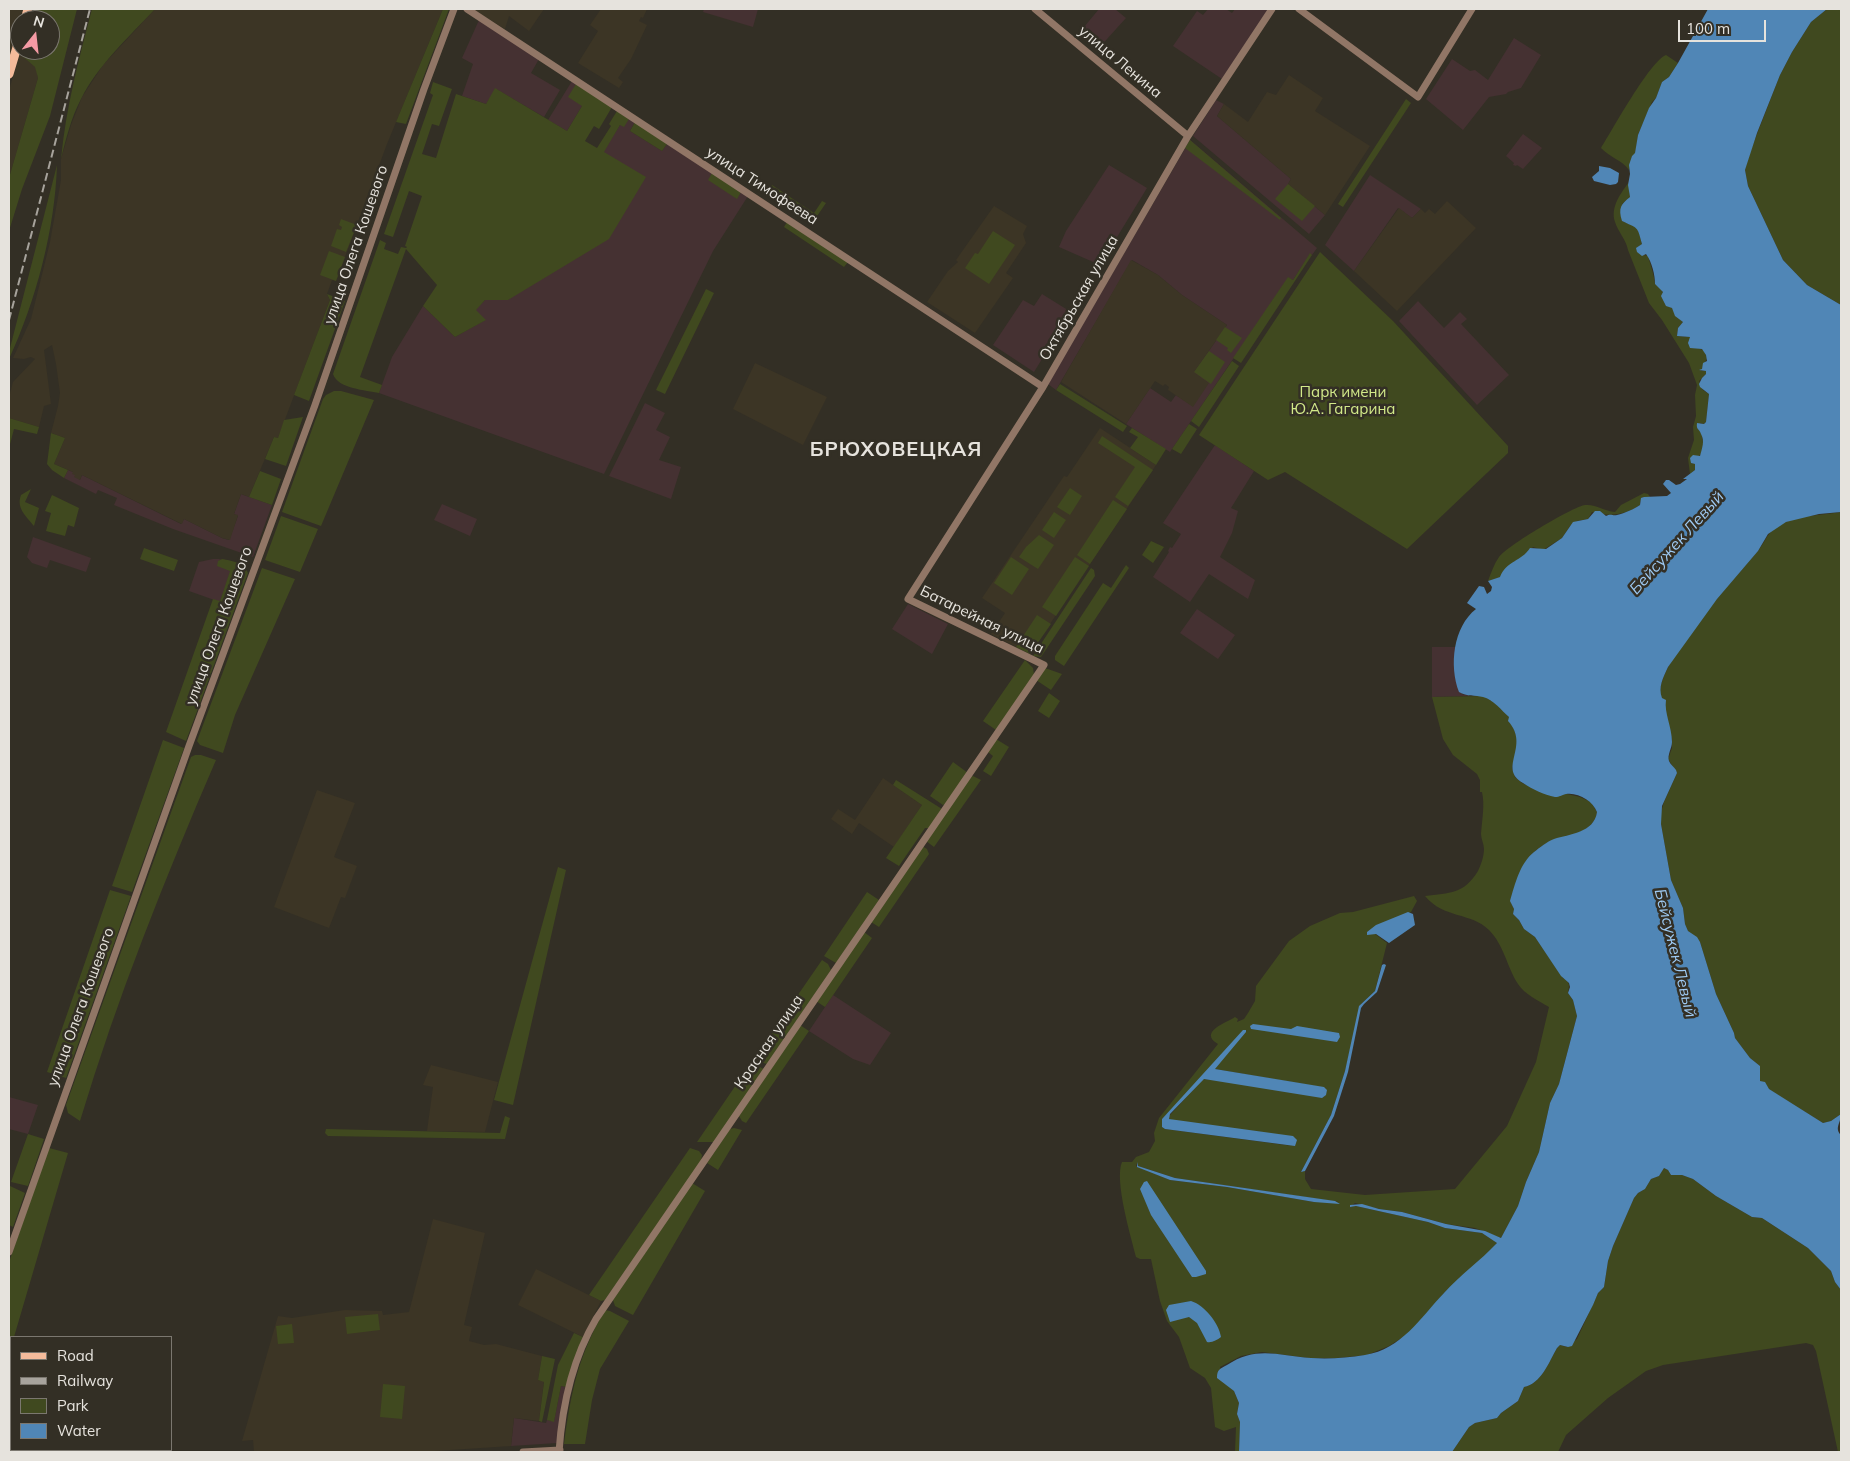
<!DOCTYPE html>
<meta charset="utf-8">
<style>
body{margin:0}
#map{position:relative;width:1850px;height:1461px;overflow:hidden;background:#332f25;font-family:Mulish,sans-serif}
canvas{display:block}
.frame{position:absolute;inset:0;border:10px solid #e6e3dd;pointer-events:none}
.legend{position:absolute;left:10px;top:1336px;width:162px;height:115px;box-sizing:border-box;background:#332f25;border:1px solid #7b776f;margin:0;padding:6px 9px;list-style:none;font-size:15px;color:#e6e3dd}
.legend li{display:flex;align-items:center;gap:10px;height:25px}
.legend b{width:25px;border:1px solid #7b776f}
.north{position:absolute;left:10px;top:10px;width:50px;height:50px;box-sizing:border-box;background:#332f25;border:1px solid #7b776f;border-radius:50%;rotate:16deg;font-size:14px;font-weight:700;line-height:20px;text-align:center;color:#e6e3dd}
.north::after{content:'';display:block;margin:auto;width:18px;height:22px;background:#f49aa4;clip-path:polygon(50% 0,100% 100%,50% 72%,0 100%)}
.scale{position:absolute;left:1678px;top:20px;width:88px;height:22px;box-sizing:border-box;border:2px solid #e6e3dd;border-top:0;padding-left:6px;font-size:15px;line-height:18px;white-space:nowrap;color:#e6e3dd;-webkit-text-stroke:4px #332f25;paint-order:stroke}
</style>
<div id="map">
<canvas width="1850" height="1461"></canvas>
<div class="frame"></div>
<ul class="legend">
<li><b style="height:6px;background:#f4bb9b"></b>Road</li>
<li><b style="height:6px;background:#a7a39c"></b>Railway</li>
<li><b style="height:14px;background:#40491f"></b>Park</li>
<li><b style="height:14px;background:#5086b6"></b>Water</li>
</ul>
<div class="north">N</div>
<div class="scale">100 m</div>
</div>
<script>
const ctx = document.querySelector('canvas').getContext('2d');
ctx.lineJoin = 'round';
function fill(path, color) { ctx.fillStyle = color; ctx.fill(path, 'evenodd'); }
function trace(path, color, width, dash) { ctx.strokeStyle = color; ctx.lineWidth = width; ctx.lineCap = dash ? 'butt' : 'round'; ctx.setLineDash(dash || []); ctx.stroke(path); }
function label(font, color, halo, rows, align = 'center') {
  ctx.font = font + ' Mulish,sans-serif'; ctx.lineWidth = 5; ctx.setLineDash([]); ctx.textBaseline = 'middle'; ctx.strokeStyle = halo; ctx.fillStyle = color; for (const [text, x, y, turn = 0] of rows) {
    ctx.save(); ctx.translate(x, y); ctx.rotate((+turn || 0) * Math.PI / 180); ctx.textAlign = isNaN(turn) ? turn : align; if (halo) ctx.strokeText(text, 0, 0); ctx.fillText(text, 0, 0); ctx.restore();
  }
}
fill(new Path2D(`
 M704 9H758L753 27 703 12Z
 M1099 9H1115L1126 18 1098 49 1079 33Z
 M1208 9H1226L1232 13 1235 9H1269L1222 79 1173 46 1197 11 1203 15Z
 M479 20 539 59 531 73 560 90 544 117 496 89 486 104 462 96 473 64 462 58Z
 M1514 38 1541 55 1521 88 1508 92 1506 94 1489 97 1463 130 1426 99 1452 59 1470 71 1475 70 1488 80Z
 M572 81 576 84 582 106 567 131 548 120Z
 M1216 100 1224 104 1217 116 1291 179 1288 184 1325 215 1309 234 1193 136Z
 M629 119 635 122 630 131 662 151 667 144 748 196 713 251 604 474 379 393 392 357 423 306 455 337 485 320 475 310 485 300H508L620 125Z
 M1523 134 1542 148 1523 169 1517 165 1516 166 1513 165 1514 163 1506 156Z
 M1190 140 1317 248 1312 255 1310 254 1293 280 1288 278 1170 452 1126 424 1150 388 1171 402 1176 395 1193 406 1194 372 1227 325 1182 295 1158 275 1132 260 1056 390 1048 384Z
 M1109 165 1147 188 1100 265 1059 247 1066 231Z
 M1370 175 1421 209 1412 218 1398 208 1354 271 1325 245Z
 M1042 294 1071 312 1034 372 993 345 1023 300 1034 306Z
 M1418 301 1444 328 1460 312 1467 319 1461 324 1509 375 1477 405 1399 321Z
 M645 403 665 413 656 430 670 437 659 460 681 467 671 499 609 476Z
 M1215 445 1254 471 1231 508 1238 511 1232 533 1220 557 1255 580 1248 599 1209 574 1190 602 1153 577 1169 552 1168 551 1170 547 1172 548 1181 534 1163 523Z
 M68 470 73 472 80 480 82 475 181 524 184 519 222 538 229 540 238 516 234 514 241 494 272 505 253 557 173 529 114 505 117 498 98 490 96 494 64 478Z
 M442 504 477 519 470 536 434 520Z
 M33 537 91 558 86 572 50 560 47 568 32 563 27 557Z
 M213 559H222L219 560 231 570 220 602 189 591 199 562Z
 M908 604 948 624 932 654 892 629Z
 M1197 609 1235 635 1218 659 1180 633Z
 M1432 647H1456L1455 660 1462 694 1470 696 1432 697Z
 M833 995 891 1033 870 1065 853 1059 809 1031Z
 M9 1097 38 1105 28 1134 9 1129Z
 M561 1386 567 1387 557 1443 511 1446 514 1418 546 1423 547 1420 554 1421Z`), '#453132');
fill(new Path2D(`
 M9 9H24L9 59Z
 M155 9H443L387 144 336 281 332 280 331 283 327 294 330 300 278 438 274 437 249 497 241 494 234 514 238 515 230 540 222 538 184 519 182 524 82 475 80 480 74 477 75 475 72 474 73 472 54 464 65 438 51 433 58 406 60 393 56 364 52 345 44 350 51 404 44 406 39 427 9 418V397L13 382 35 359 31 357 24 359 13 358 31 319 50 242 61 180V159L71 125 82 97 103 65Z
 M472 9H544L529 31 509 16 505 29Z
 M601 9H647L643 18 641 17 639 21 647 25 631 59 618 78 623 82 619 88 578 63 598 31 590 25Z
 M20 54 36 67 38 78 9 178V90Z
 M1289 75 1323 98 1315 111 1370 146 1325 215 1288 184 1291 179 1217 116 1224 104 1248 122 1267 92 1276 95Z
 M1447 201 1476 228 1397 311 1354 271 1399 208 1412 218 1421 209 1425 213 1429 209 1435 214Z
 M994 206 1027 226 1023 234 1026 243 1006 273 1013 278 975 333 927 302 948 271 958 262 956 260Z
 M1131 260 1158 275 1182 295 1227 325 1194 372 1209 383 1193 407 1168 390 1169 387 1165 384 1163 386 1155 381 1126 424 1061 382Z
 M755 363 827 397 803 445 733 409Z
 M1100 428 1156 465 1030 654 991 634 1005 613 982 598 1064 476 1067 477Z
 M883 778 922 805 894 847 859 823 852 834 831 819 838 809 855 820Z
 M317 790 355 803 334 857 357 866 345 898 341 897 329 928 274 907Z
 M431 1065 498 1082 485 1132 427 1131 433 1087 423 1085Z
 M433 1219 485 1233 464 1325 472 1327 469 1341 484 1345 496 1344 542 1356 538 1380 544 1381 539 1421 514 1418 511 1446 420 1452H254L253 1440 242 1441 278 1316 292 1318 345 1310 382 1311 383 1315 409 1312Z
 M536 1269 601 1301 583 1337 518 1305Z`), '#3c3525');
fill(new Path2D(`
 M33 9H77L50 116 22 189 9 231V178L38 78 35 67 20 54 21 50H50V20H30Z
 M92 9H155C129 37 98 65 81 99 71 118 66 139 61 159 66 106 79 59 92 9Z
 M443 9H449L406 124 396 122Z
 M1827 9H1841V305L1807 285 1783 260 1748 186 1745 170 1750 152 1780 75 1792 52 1811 22Z
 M1666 55 1678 63 1669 77 1662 82 1656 98 1652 102 1638 135 1635 155 1632 156 1629 170C1622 160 1609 157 1601 148 1613 129 1650 61 1666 55Z
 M433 82 452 89 439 126 432 124 422 154 436 158 456 94 486 104 495 88 567 131 582 106 568 97 576 84 612 107 599 129 594 126 585 141 597 148 611 126 609 124 617 111 629 119 624 127 620 125 604 152 646 177 609 239 508 300H485L476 310 486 320 455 337 423 306 437 285 406 249 360 377 382 385 379 393C366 390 338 389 333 374L380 240 386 243 384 249 398 254 401 247 406 248 407 247 405 246 422 196 409 191 393 237 384 234 433 95 430 93Z
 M1406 99 1411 103 1343 207 1338 204Z
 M635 122 667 144 662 151 630 131Z
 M1190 140 1281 218 1280 220 1185 148Z
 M57 165C55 229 36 301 9 359V352Z
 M712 173 741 192 737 199 708 180Z
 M1629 182 1630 197 1622 204V221C1639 229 1637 223 1642 244L1637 248 1644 255 1648 256C1651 267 1654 274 1655 284L1662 289 1665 304 1672 308 1683 322 1678 328 1677 336 1690 337 1694 347 1704 350 1707 358 1701 371H1706V374L1699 381 1703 390 1709 394 1706 422 1704 424 1700 423C1700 433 1707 446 1700 455 1699 457 1693 460 1691 463L1695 464V470L1690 474 1688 458 1694 440 1693 427 1696 416 1695 395 1697 385 1689 363 1662 320 1649 303 1628 250C1626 239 1618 232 1615 222 1610 207 1621 193 1629 182Z
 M1288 184 1315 206 1302 221 1275 199Z
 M772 185 814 213 822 201 826 203 813 222 768 192Z
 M341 219 357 225 346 252 331 246 337 229 341 230 342 227 339 225Z
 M787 222 848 262 844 267 784 227Z
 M993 231 1015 245 989 284 965 268 975 253 978 254Z
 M329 251 345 257 336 281 320 275Z
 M1320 252 1393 321 1508 446V453L1407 549 1285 472 1268 480 1199 435Z
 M1310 253 1312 255 1241 363 1233 358 1288 277 1293 280Z
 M706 289 714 293 665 394 656 390Z
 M327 294 345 301 309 401 294 395 330 300Z
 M1225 327 1242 338 1231 353 1227 350 1228 348 1216 340Z
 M1209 351 1225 362 1211 384 1194 372Z
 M1232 361 1239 366 1199 427 1191 421Z
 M1060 384 1127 426 1123 432 1056 390Z
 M334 391H341L374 400 321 526 282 512 323 399 326 395Z
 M303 417 286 466 265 459 274 437 278 438 284 420Z
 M9 418 39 427 37 434 14 429 9 448Z
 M1189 424 1197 429 1181 454 1172 449Z
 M1132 428 1166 449 1156 465 1130 448 1138 437 1129 432Z
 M51 433 65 438 54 464 68 470 64 478 52 470 47 464Z
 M1102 436 1153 470 1128 506 1115 497 1135 467 1098 443Z
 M260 471 281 479 272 505 249 497Z
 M1070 488 1082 496 1070 515 1057 507Z
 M31 489 25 502 39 508 34 526C26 516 16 508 21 495Z
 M1644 493 1648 494 1650 497H1644L1640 502V505C1625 515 1610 517 1592 512L1588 519 1577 521 1570 526 1562 538 1543 550 1533 547C1530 550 1528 553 1525 556 1516 563 1505 565 1501 577L1488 581C1491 573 1494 564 1499 557 1507 546 1572 507 1585 505 1596 504 1604 511 1615 512L1621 505Z
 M52 495 79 508 74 527 68 525 65 536 46 531 51 513 45 511Z
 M1113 500 1127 509 1090 564 1077 555Z
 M1054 512 1066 520 1054 538 1042 530Z
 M1841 512V1114L1831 1121 1823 1123 1768 1089 1760 1081V1066L1750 1058 1735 1038 1734 1033 1716 994 1700 942 1688 931 1685 924 1683 908 1671 880 1661 824V812L1664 802 1677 773 1668 759 1672 748V739L1664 705 1666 702 1661 698C1652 666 1736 578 1757 552 1764 544 1766 535 1775 528 1794 514 1819 516 1841 512Z
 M281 516 318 529 300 572 265 560Z
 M1039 535 1054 545 1038 569 1019 557 1026 547Z
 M1151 541 1164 547 1153 563 1142 555Z
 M144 548 178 560 174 571 140 559Z
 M1011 557 1029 569 1012 595 994 583Z
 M1075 557 1089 566 1056 616 1042 607Z
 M222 559C232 561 244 562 248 573L186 741 166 732 213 599 220 601 230 571 217 566 218 561Z
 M1126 565 1129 568 1064 666 1055 660V656L1103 583 1111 588Z
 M262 568 295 579 235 715 223 753 200 745 197 741Z
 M1091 568 1094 570 1095 576 1041 657 1033 656Z
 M1037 615 1051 624 1030 654 1016 647Z
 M1025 660 1033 668 1034 675 996 730 983 721Z
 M1045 668 1062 674 1051 690 1036 680Z
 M1049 693 1060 701 1049 718 1038 711Z
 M1483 696 1499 705 1509 717 1515 732 1518 739 1517 747 1512 768 1515 777 1522 783 1549 795 1567 794 1580 797 1591 802 1597 812C1595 831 1570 836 1555 840 1548 841 1537 849 1532 854 1519 867 1516 886 1511 903L1514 909 1513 914 1519 920 1524 929 1535 937 1563 978C1571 982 1569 986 1568 993L1573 1000 1577 1016 1559 1084 1550 1103 1539 1152 1526 1182 1518 1206 1501 1238 1475 1228 1446 1224 1402 1212 1379 1209 1355 1203 1350 1207 1356 1206 1428 1222 1445 1228 1482 1233 1497 1243 1480 1261 1444 1293 1411 1332 1389 1346 1367 1355 1337 1358H1309L1262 1352 1241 1356 1220 1367 1224 1382 1234 1391 1239 1403 1237 1414 1240 1422 1239 1452H1235L1236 1427 1224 1431 1215 1427 1211 1388 1205 1378 1190 1368 1179 1337 1167 1321 1160 1301 1151 1259H1140L1136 1257C1131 1237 1114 1180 1122 1162H1132L1136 1157 1149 1152 1155 1141 1154 1133 1159 1118 1218 1044C1198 1032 1226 1023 1235 1017L1238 1019 1237 1022 1244 1019 1248 1013 1255 1001 1256 986 1289 941 1310 926 1340 913 1353 912 1414 896 1417 901 1411 912 1370 930 1387 943 1375 991 1361 1004 1345 1071 1331 1115 1301 1172 1305 1171V1179L1311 1189 1365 1195 1455 1189 1507 1126 1536 1062 1549 1007C1539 1001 1524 994 1518 984 1507 967 1504 945 1489 930 1471 912 1444 919 1425 896 1450 893 1464 894 1478 871 1481 865 1484 856 1484 849 1484 844 1481 839 1481 834 1482 819 1485 805 1482 792H1480V780L1477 774 1453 755 1443 739 1432 697ZM1215 1067V1069L1326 1088 1203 1079 1169 1116V1119L1172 1120 1293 1146 1165 1129 1162 1127V1119ZM1137 1163 1138 1166 1175 1178 1339 1202H1314L1227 1187 1170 1180 1136 1166Z
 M996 739 1009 747 991 776 983 771 993 756 988 752Z
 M163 740 184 748 132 892 112 886Z
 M195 755H201L216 760C165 878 117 998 80 1121L68 1113 66 1105 191 757Z
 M953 762 968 773 946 804 943 805 930 796Z
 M973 776 981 780 934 847 926 841 970 777Z
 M896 780 942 809 929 828H925L899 866 886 858 922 805 893 785Z
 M922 846 927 849 929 854 879 927 871 922Z
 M558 867 566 870 513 1105 494 1100Z
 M110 890 131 896 66 1078 47 1072Z
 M867 892 879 900 836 963 824 956Z
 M864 932 872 938 825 1007 816 1001Z
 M822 960 828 964 831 970 767 1064 753 1060Z
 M800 1025 809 1031 746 1123 742 1121 739 1116Z
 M751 1063 764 1069 714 1142H697Z
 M505 1116 510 1118 505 1139 328 1136 325 1133 326 1129 500 1133Z
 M734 1128 742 1130 718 1170 707 1163 730 1129Z
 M28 1134 44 1139 28 1186 11 1182Z
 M49 1148 68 1153 14 1337H11V1348L9 1357V1262Z
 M690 1148 699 1151 702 1155 701 1161 605 1300 601 1301 589 1295Z
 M1664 1168 1668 1170 1671 1175H1682L1693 1179 1716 1196 1752 1217 1762 1218 1808 1248 1831 1271 1835 1282 1841 1290V1452H1838L1816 1351 1813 1345 1806 1343 1663 1365 1646 1371 1608 1398 1566 1435 1558 1452H1452L1469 1427 1475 1423 1497 1418 1501 1413 1518 1401 1524 1387C1541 1384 1549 1362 1557 1348L1560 1345 1567 1347 1577 1339 1598 1293 1604 1287 1608 1261 1613 1246 1634 1198 1638 1193 1645 1189 1651 1179 1659 1176Z
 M692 1183 705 1191 633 1315 615 1306 613 1300Z
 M10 1186 25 1193 13 1227 9 1225Z
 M605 1310 610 1311 629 1321 600 1369 592 1400 585 1444H564C571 1392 578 1356 605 1310Z
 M378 1314 380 1330 347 1334 345 1317Z
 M292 1324 294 1343 278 1344 276 1326Z
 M574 1333 583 1337 572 1366 567 1387 561 1386 554 1422 547 1420 558 1365Z
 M542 1356 555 1359 542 1422 539 1421 544 1382 538 1380Z
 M383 1384 405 1386 402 1419 380 1417Z`), '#40491f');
fill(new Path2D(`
 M1708 9H1827L1811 22 1792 52 1780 75 1757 133 1745 170 1748 186 1783 260 1807 285 1841 305V512L1819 514 1786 522 1768 534 1758 551 1717 599 1668 667C1663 678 1658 687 1662 698L1666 700C1664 713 1672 727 1672 742 1672 748 1667 755 1669 761 1670 764 1674 767 1676 770L1677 773 1662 806 1661 824 1671 880 1683 908 1685 924 1688 931 1697 937 1700 942 1716 994 1734 1033 1735 1038 1750 1058 1760 1066V1081L1765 1082 1769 1089 1823 1123 1831 1121 1841 1114C1841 1123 1834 1128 1841 1135V1290L1835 1282 1831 1271 1808 1248 1762 1218 1752 1217 1716 1196 1693 1179 1682 1175H1671L1668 1170 1664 1168 1659 1176 1651 1179 1645 1189 1638 1193 1634 1198 1613 1246 1608 1261 1604 1287 1598 1293 1593 1305 1572 1346 1568 1347 1560 1345 1557 1348C1549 1362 1541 1384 1524 1387L1518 1401 1501 1413 1497 1418 1475 1423 1469 1427 1452 1452H1239L1240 1422 1237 1414 1239 1403 1234 1391 1217 1378C1217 1369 1220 1369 1227 1365 1257 1345 1279 1356 1311 1358 1329 1359 1347 1358 1365 1355 1402 1349 1420 1318 1444 1293 1460 1275 1480 1261 1497 1243L1482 1233 1445 1228 1428 1222 1356 1206 1350 1207V1205L1362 1204 1379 1209 1402 1212 1446 1224 1485 1231 1501 1238 1518 1206 1526 1182 1539 1152 1550 1103 1559 1084 1577 1016 1573 1000 1568 993 1570 987 1569 983 1561 976 1535 937 1524 929 1519 920 1513 914 1514 909 1510 901C1515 884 1520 863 1534 852 1539 848 1548 841 1554 839 1569 834 1594 833 1597 812 1593 801 1578 792 1566 794 1561 795 1560 797 1555 797 1544 795 1532 789 1523 783 1497 768 1531 746 1508 721L1509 717C1502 711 1493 699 1483 697 1475 695 1467 697 1459 692 1449 666 1453 627 1476 609L1467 603 1479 586 1484 587 1487 594 1491 591 1492 587 1488 581 1500 577C1506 561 1522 561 1530 548L1546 549 1562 538 1573 522 1588 519 1595 511H1600L1606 516C1611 513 1612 516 1617 515 1625 513 1634 509 1640 505L1641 498 1644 497 1667 496 1671 493 1663 484 1666 480H1669L1676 485 1680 484 1687 479H1683L1695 470V464L1691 463 1690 458 1693 455 1700 456C1702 448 1705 441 1701 434 1699 428 1696 430 1697 423L1704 424 1706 422 1709 394 1700 387 1699 384 1702 378 1706 374V371L1699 370 1702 369 1703 363 1707 361 1706 355 1702 349 1690 348 1688 343 1690 337 1677 336 1678 328 1683 322 1675 316 1672 308 1666 306 1661 296 1663 292 1655 284C1655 275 1652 262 1646 254L1642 256 1637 252 1636 248 1642 244C1637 225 1638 229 1622 221 1618 208 1621 204 1630 197L1628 185 1630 174 1629 165 1632 156 1635 153 1638 135 1649 108 1656 98 1662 82 1669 77 1678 63Z
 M1599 166 1610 168 1619 173 1618 182 1616 184 1610 185 1594 181 1592 177 1599 171Z
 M1408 912 1413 914 1415 925 1389 943 1376 934 1367 935V932L1376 925Z
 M1384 964 1386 965 1377 992 1364 1004 1361 1008 1348 1072 1334 1116 1305 1171 1301 1172 1331 1115 1345 1071 1359 1006 1375 991 1382 965Z
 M1253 1024 1291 1029 1297 1026 1339 1033 1340 1037 1337 1042 1251 1029 1250 1026Z
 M1243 1030H1246V1032L1215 1069 1324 1087 1327 1090 1326 1095 1322 1098 1204 1079 1170 1114 1169 1119 1293 1136 1297 1140 1295 1146 1165 1129 1162 1127V1119Z
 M1137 1162 1138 1166 1175 1178 1335 1201 1340 1204 1314 1202 1227 1187 1170 1180 1137 1167Z
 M1147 1181 1206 1271V1274L1196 1277H1192L1151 1215 1140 1189 1144 1182Z
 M1191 1301C1204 1305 1219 1323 1221 1337 1217 1340 1212 1343 1207 1342L1197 1323 1189 1317 1170 1322 1166 1310 1169 1305Z`), '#5086b6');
trace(new Path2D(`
 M467 9 1043 387
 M1035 9 1188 136
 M1299 9 1418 97 1472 9
 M9 1252 189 746 315 405 424 89 454 9
 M523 1452 560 1450
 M559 1452C562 1407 573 1358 596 1319L1044 665 908 599 1043 387 1188 136 1272 9`), '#917666', 7);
trace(new Path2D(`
 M25 20 28 9
 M9 74 20 37`), '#f4bb9b', 9);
trace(new Path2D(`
 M9 320 90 9`), '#a7a39c', 2, [8, 4]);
label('15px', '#e6e3dd', '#332f25', [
 ["улица Ленина",1120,62,40],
 ["улица Тимофеева",762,186,33],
 ["улица Олега Кошевого",356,245,-71],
 ["Октябрьская улица",1079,298,-60],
 ["Батарейная улица",982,620,26],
 ["улица Олега Кошевого",219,626,-70],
 ["улица Олега Кошевого",81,1007,-70],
 ["Красная улица",769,1042,-56]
]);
label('15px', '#d2e989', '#332f25', [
 ["Парк имени",1343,392],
 ["Ю.А. Гагарина",1343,409]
]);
label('italic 16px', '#9ecaf3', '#332f25', [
 ["Бейсужек Левый",1677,543,-48],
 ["Бейсужек Левый",1675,953,76]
]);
ctx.letterSpacing = '1px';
label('bold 20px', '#e6e3dd', '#332f25', [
 ["БРЮХОВЕЦКАЯ",896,450]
]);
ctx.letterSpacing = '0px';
</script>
